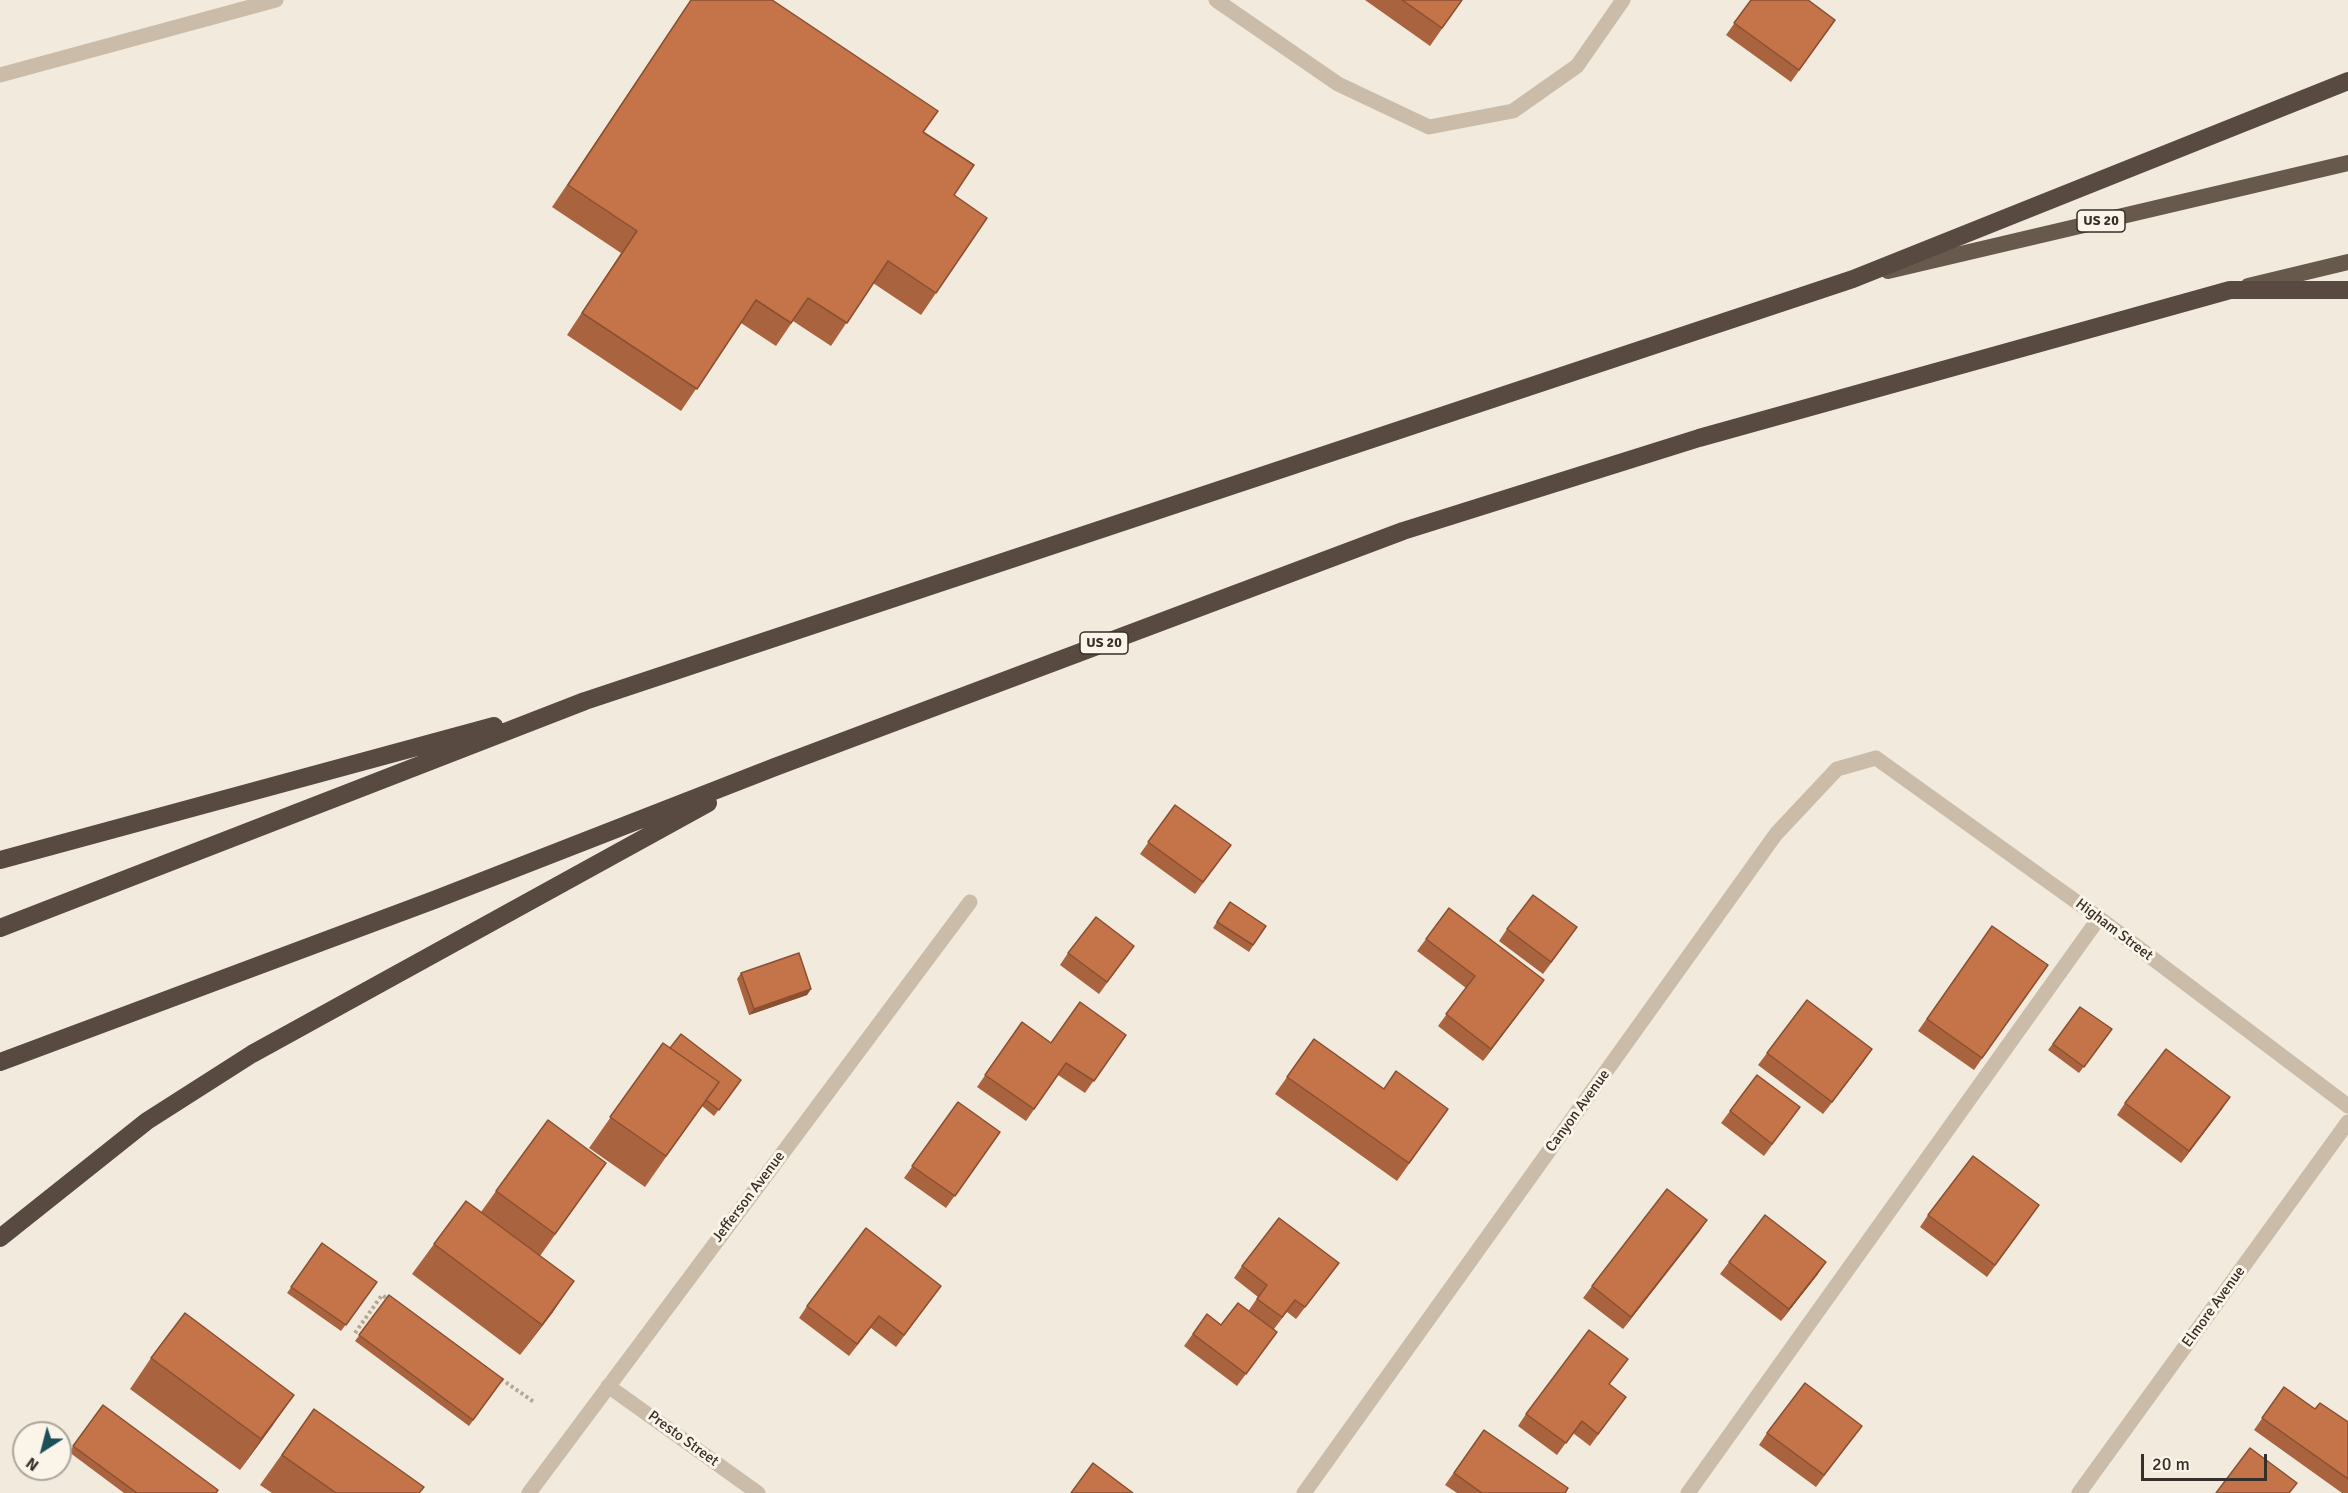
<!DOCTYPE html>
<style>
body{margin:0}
#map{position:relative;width:2348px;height:1493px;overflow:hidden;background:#f2eadd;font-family:Signika,sans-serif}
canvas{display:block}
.north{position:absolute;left:12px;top:1421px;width:60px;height:60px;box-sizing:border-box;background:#faf4e9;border:2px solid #aca59c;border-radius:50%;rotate:216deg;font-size:16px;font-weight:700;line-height:24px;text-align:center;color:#372f29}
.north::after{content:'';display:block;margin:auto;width:21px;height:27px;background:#1e4f59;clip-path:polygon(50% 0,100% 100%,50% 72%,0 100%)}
.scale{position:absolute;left:2141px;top:1454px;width:126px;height:27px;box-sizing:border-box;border:3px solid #372f29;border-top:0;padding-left:8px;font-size:18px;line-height:21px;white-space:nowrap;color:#372f29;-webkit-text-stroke:4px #faf4e9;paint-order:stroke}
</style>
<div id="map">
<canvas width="2348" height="1493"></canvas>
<div class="north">N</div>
<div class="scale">20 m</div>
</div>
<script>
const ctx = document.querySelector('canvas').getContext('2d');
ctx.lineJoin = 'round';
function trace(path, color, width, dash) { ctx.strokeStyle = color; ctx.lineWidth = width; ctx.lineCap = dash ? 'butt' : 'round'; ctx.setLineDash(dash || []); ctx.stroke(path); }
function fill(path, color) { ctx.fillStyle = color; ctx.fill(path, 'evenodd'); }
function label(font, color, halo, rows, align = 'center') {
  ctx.font = font + ' Signika,sans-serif'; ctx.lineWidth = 6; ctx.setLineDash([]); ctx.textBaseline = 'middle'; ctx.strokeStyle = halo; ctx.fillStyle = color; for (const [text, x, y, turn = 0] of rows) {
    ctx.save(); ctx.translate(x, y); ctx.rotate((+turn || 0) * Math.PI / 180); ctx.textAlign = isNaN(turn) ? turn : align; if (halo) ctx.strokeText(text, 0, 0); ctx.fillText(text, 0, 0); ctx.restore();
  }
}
trace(new Path2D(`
 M355 1333 382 1295 389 1300
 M501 1379 534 1402`), '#b6a693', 4, [3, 3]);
trace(new Path2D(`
 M0 75 276 0
 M1688 1493 2099 918`), '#cabca9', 15);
trace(new Path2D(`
 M608 1386 758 1493
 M529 1493 970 902
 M1304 1493 1776 834 1837 769 1876 758 2099 918 2348 1106
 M2079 1493 2348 1122`), '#cabca9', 15);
trace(new Path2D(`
 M1216 0 1338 84 1429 127 1513 111 1577 66 1623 0`), '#cabca9', 15);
trace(new Path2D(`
 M1888 271 2348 163
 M2248 286 2348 262`), '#68594d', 16);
trace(new Path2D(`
 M0 860 494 726
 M0 928 585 701 1853 279 2348 81
 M0 1062 434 900 775 767 1403 531 1699 438 2230 290H2348
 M0 1238 147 1121 252 1054 708 803`), '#584a40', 18);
fill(new Path2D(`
 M691 0H772L923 132 954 195 936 293 921 315 873 283 831 346 793 321 776 346 741 323 681 411 567 335 621 253 552 207Z
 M1365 0H1462L1430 46Z
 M1751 0 1835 20 1791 82 1726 35Z
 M1175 805 1231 845 1195 894 1140 854Z
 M1230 902 1266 926 1249 952 1213 928Z
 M1992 926 2048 965 1974 1070 1918 1031Z
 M1507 929 1569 939 1543 974 1499 941Z
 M1426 939 1544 980 1483 1061 1438 1026 1466 988 1417 951Z
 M1134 946 1099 994 1060 965 1068 953Z
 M741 973 811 989 807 995 749 1015 737 979Z
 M2080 1007 2112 1029 2079 1073 2048 1050Z
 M1022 1022 1051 1043 1126 1035 1085 1093 1058 1075 1026 1121 977 1087Z
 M1314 1039 1384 1089 1448 1109 1397 1181 1275 1094Z
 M663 1043 670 1048 741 1080 714 1116 702 1106 645 1187 589 1148Z
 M1767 1053 1864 1061 1823 1114 1758 1065Z
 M958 1102 1000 1132 946 1208 904 1178Z
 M2125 1103 2222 1109 2181 1163 2117 1115Z
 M1730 1111 1791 1119 1764 1156 1721 1123Z
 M606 1163 540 1256 553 1312 520 1355 412 1274 434 1244 481 1212 496 1191Z
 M1928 1215 2031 1217 1987 1277 1920 1227Z
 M1707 1220 1623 1329 1583 1298 1592 1286Z
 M322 1243 377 1282 341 1331 287 1293Z
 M1729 1262 1818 1274 1781 1321 1720 1274Z
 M1242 1266 1330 1275 1296 1319 1287 1312 1274 1329 1277 1332 1237 1386 1184 1346 1207 1314 1221 1325 1249 1310 1258 1297 1234 1278Z
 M941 1286 896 1347 871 1328 849 1356 799 1318 807 1306Z
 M389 1295 503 1379 469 1426 355 1341Z
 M151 1358 273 1425 240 1470 130 1389Z
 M1609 1384 1617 1409 1590 1446 1573 1433 1557 1455 1518 1426 1526 1414Z
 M2284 1387 2315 1409 2348 1422V1493H2342L2254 1430Z
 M103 1405 216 1493H124L69 1452Z
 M314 1409 420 1493H272L260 1485Z
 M1862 1426 1816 1487 1759 1445 1767 1433Z
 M1484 1430 1565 1493H1457L1445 1485Z`), '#a9633e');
fill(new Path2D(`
 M1544 980 1535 992 1483 1061 1491 1049Z
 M811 989 807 995 749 1015 754 1009Z
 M1872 1049 1864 1061 1823 1114 1832 1102Z
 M2230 1097 2222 1109 2181 1163 2189 1151Z
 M1707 1220 1699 1232 1623 1329 1631 1317Z
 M1826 1262 1818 1274 1781 1321 1789 1309Z
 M574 1281 553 1312 520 1355 542 1325Z
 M294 1395 273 1425 240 1470 261 1439Z`), '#8a5032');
const building = new Path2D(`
 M691 0H772L938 111 923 132 974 165 954 195 987 218 936 293 888 261 847 323 808 298 791 323 756 300 697 389 582 313 637 231 568 185Z
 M1402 0H1462L1442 28Z
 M1751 0H1808L1835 20 1799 70 1734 23Z
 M1175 805 1231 845 1203 882 1148 842Z
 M1533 895 1577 927 1551 962 1507 929Z
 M1230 902 1266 926 1253 945 1217 922Z
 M1449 908 1544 980 1491 1049 1446 1014 1475 976 1426 939Z
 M1096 917 1134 946 1107 982 1068 953Z
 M1992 926 2048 965 1982 1058 1927 1019Z
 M799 953 811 989 754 1009 741 973Z
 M1807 1000 1872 1049 1832 1102 1767 1053Z
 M1080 1002 1126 1035 1094 1081 1066 1063 1034 1109 985 1075 1022 1022 1051 1043Z
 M2080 1007 2112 1029 2084 1067 2053 1044Z
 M681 1034 741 1080 719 1110 706 1100 719 1082 670 1048Z
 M1314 1039 1384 1089 1396 1071 1448 1109 1409 1163 1287 1077Z
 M663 1043 719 1082 666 1156 610 1117Z
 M2166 1049 2230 1097 2189 1151 2125 1103Z
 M1757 1075 1800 1107 1772 1144 1730 1111Z
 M958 1102 1000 1132 955 1196 912 1166Z
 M548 1120 606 1163 555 1234 496 1191Z
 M1973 1156 2039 1205 1995 1265 1928 1215Z
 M1667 1189 1707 1220 1631 1317 1592 1286Z
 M466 1201 574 1281 542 1325 434 1244Z
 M1765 1215 1826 1262 1789 1309 1729 1262Z
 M1279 1218 1339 1263 1305 1307 1295 1300 1282 1317 1257 1299 1267 1285 1242 1266Z
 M866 1228 941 1286 904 1335 879 1316 857 1344 807 1306Z
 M322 1243 377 1282 346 1325 291 1287Z
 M389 1295 503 1379 473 1420 359 1335Z
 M1238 1303 1277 1332 1246 1374 1193 1334 1207 1314 1221 1325Z
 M185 1313 294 1395 261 1439 151 1358Z
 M1589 1330 1628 1359 1609 1384 1626 1397 1598 1434 1582 1421 1566 1443 1526 1414Z
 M1805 1383 1862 1426 1824 1475 1767 1433Z
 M2284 1387 2315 1409 2320 1403 2348 1422V1479L2262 1418Z
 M103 1405 218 1490 216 1493H137L73 1446Z
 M314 1409 424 1487 419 1493H336L282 1455Z
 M1484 1430 1568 1488 1565 1493H1482L1454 1473Z
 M2250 1448 2297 1483 2289 1493H2216Z
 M1093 1463 1133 1493H1071Z`);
fill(building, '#c57348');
trace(building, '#8a5032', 1.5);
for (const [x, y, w] of [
 [2101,221,48],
 [1104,643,48]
]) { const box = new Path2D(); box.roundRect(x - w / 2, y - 11, w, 22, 4.5); ctx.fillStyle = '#faf4e9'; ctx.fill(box); trace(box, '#372f29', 1.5); }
label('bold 14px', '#372f29', null, [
 ["US 20",2101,221],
 ["US 20",1104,643]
]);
label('15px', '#372f29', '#faf4e9', [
 ["Higham Street",2114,930,37],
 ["Canyon Avenue",1578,1111,-54],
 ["Jefferson Avenue",749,1197,-53],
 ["Elmore Avenue",2214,1307,-54],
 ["Presto Street",683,1439,36]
]);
</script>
